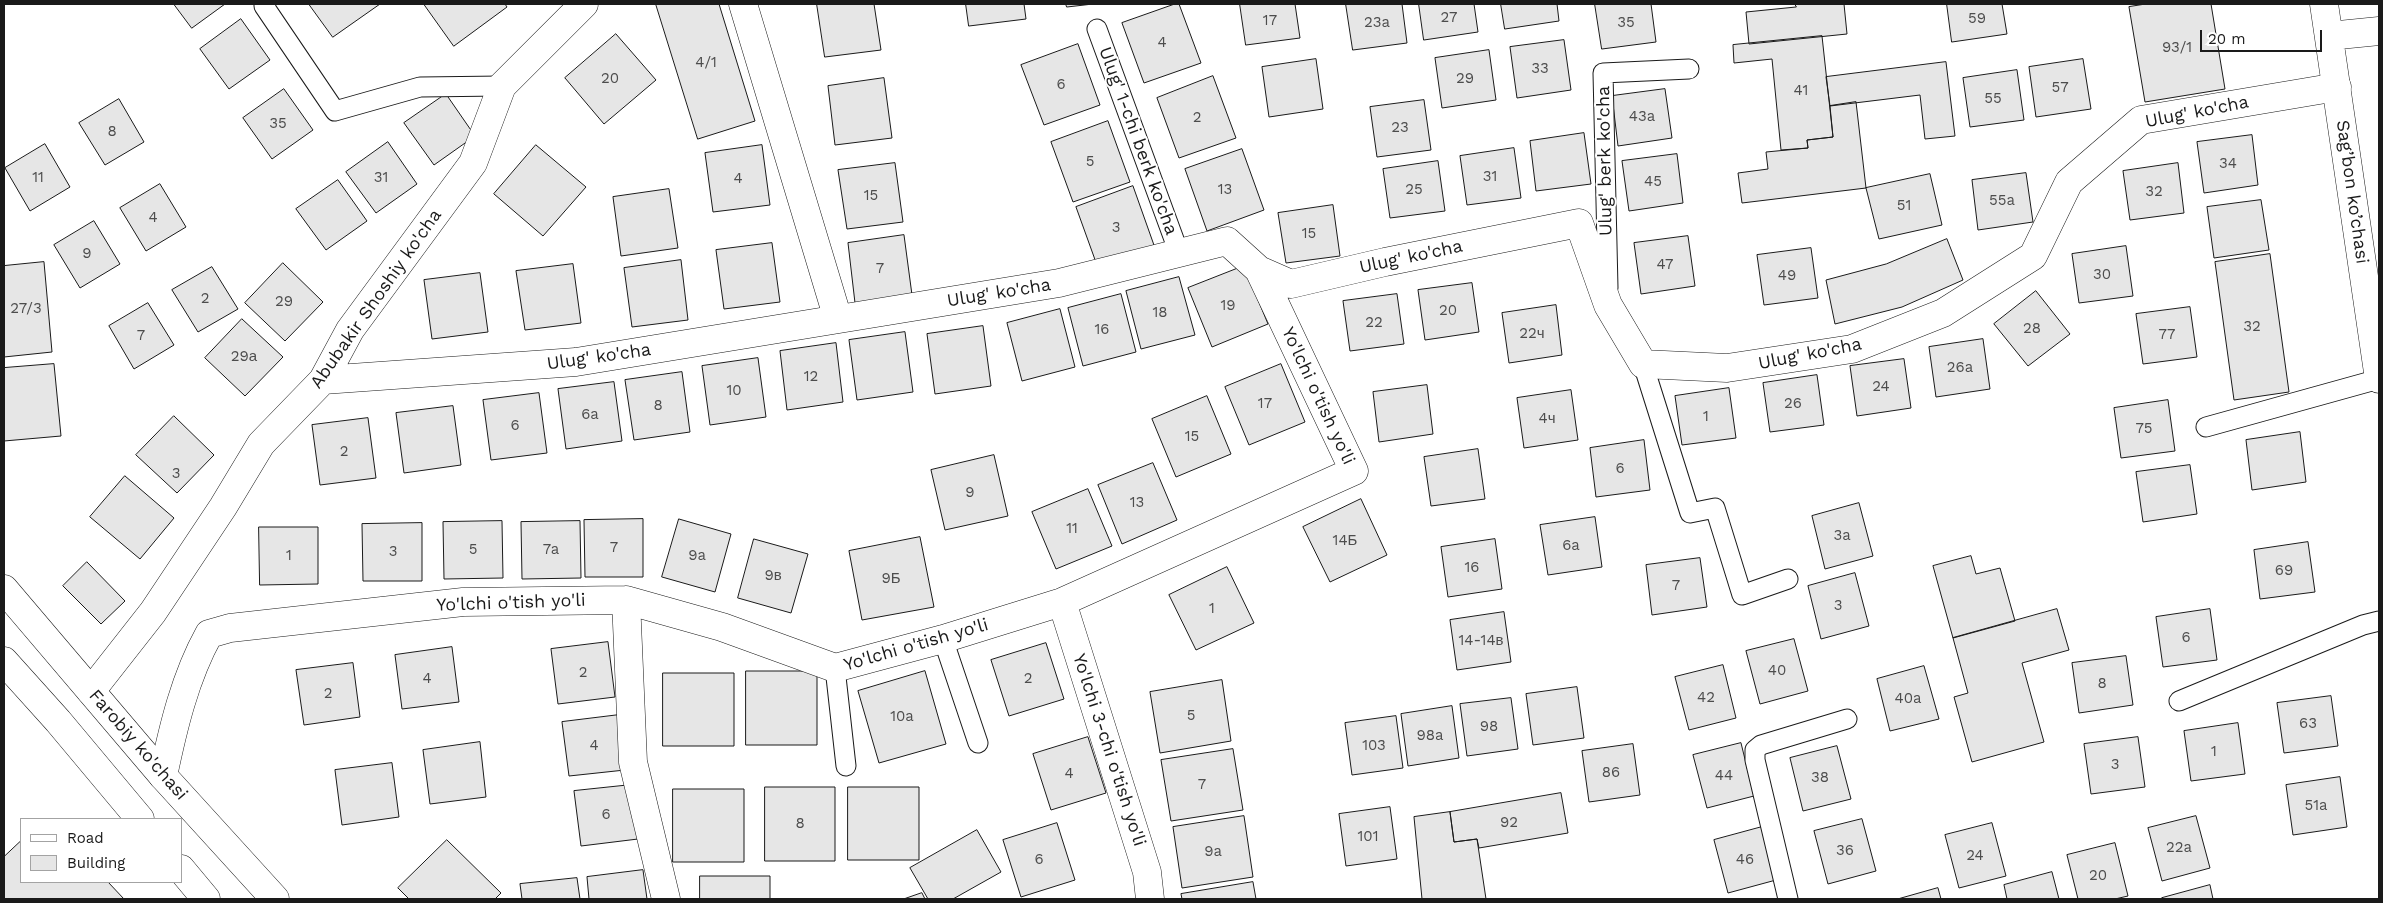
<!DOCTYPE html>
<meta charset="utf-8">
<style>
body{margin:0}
#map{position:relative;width:2383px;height:903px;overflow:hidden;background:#fff;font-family:"Work Sans",sans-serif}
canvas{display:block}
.frame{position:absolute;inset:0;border:5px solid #1a1a1a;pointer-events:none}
.legend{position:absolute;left:20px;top:818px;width:162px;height:65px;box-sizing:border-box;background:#fff;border:1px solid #a3a3a3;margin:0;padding:6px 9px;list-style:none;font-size:15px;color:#1a1a1a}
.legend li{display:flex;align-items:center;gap:10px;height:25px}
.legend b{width:25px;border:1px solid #a3a3a3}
.scale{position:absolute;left:2200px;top:30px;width:122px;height:22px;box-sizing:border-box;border:2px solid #1a1a1a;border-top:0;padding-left:6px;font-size:15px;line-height:18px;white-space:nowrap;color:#1a1a1a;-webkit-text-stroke:4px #fff;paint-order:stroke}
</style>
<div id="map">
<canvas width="2383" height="903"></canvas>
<div class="frame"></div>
<ul class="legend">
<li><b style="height:6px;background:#fff"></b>Road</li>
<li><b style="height:14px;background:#e6e6e6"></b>Building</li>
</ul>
<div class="scale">20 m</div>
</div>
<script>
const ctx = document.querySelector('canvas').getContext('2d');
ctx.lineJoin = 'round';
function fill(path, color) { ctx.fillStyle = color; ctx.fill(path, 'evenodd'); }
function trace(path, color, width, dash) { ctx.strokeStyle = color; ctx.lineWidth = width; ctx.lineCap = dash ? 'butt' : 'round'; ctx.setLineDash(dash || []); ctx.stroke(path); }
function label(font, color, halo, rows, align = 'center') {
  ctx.font = font + ' "Work Sans",sans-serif'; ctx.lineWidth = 4; ctx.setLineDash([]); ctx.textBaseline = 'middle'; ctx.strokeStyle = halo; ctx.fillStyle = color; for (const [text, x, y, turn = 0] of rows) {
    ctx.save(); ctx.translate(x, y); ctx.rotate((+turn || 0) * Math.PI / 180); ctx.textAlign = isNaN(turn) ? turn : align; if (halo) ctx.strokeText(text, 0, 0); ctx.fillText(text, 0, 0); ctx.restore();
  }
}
const building = new Path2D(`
 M174 4H225L192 28Z
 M309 4H380L333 37Z
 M424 4H505L507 7 454 46Z
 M656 4H719L755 121 698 139Z
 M817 4H874L881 50 825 57Z
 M966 4H1024L1026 19 969 26Z
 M1066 4H1093L1067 7Z
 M1175 4H1179L1201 63 1144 83 1122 23Z
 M1240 4H1295L1300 38 1246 45Z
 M1346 4H1402L1407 43 1353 50Z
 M1419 4H1474L1478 32 1424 40Z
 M1501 4H1557L1559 21 1505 29Z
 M1595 4H1651L1656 42 1602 49Z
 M1795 4H1844L1847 34 1749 44 1746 12 1796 7Z
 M1947 4H2002L2007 34 1952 42Z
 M2146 4H2211L2225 89 2145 102 2129 7Z
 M241 19 270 60 229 89 200 49Z
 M616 34 656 80 604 124 565 78Z
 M1822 36 1833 137 1807 140 1808 148 1781 150 1772 59 1734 63 1733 45Z
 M1564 40 1571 90 1517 98 1510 47Z
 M1078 44 1100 105 1044 125 1021 65Z
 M1489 50 1496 100 1442 108 1435 58Z
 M1316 59 1323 109 1269 117 1262 67Z
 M2083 59 2091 109 2036 117 2029 67Z
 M1946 62 1955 136 1925 139 1920 95 1830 106 1826 77Z
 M2017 70 2024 120 1970 127 1963 78Z
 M1213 76 1236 138 1179 158 1157 98Z
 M884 78 892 138 835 145 828 86Z
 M284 89 313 130 272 159 243 118Z
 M1665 89 1672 138 1618 146 1612 96Z
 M446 94 475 136 434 165 404 123Z
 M119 99 144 142 105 165 79 123Z
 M1424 100 1431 150 1377 157 1370 107Z
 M1856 102 1866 188 1742 203 1738 173 1768 169 1766 152 1808 148 1807 140 1833 137 1830 106Z
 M1108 121 1130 182 1073 202 1051 142Z
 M1584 133 1591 184 1536 191 1530 141Z
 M2252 135 2258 185 2204 193 2197 142Z
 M388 142 417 184 376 213 346 172Z
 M45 144 70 187 30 211 5 168Z
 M536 145 586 187 543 236 494 194Z
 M762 145 770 205 713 212 705 153Z
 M1514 148 1521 198 1467 205 1460 156Z
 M1242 149 1264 210 1207 231 1185 169Z
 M1677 154 1683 203 1629 211 1622 161Z
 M1438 161 1445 211 1390 218 1383 169Z
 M895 163 903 222 847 229 838 170Z
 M2178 163 2184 213 2130 220 2123 171Z
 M2026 173 2033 222 1978 230 1972 180Z
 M1930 174 1942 225 1879 239 1866 188Z
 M338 180 367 221 326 250 296 209Z
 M160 184 186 227 146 251 120 208Z
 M1133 186 1155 248 1098 268 1076 207Z
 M669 189 678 248 621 256 613 197Z
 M2261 200 2269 250 2214 258 2207 207Z
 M1333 205 1340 256 1286 263 1278 213Z
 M94 221 120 264 80 288 54 245Z
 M904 235 912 295 855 303 848 243Z
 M1688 236 1695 286 1641 294 1634 243Z
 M1947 239 1963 280 1902 307 1835 324 1826 280 1886 264Z
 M772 243 780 302 724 309 716 250Z
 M2126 246 2133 296 2079 303 2072 254Z
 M1811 248 1818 298 1764 305 1757 255Z
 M2270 254 2289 392 2234 400 2215 262Z
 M681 260 688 320 632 327 624 268Z
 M44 262 52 352 4 357V266Z
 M283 263 323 302 285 341 245 303Z
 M573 264 581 323 525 330 516 271Z
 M1244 266 1268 324 1212 347 1188 288Z
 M212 267 238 309 198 332 172 290Z
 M480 273 488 332 432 339 424 280Z
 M1179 277 1195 335 1141 349 1126 291Z
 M1472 283 1479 332 1425 340 1418 290Z
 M2036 291 2070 334 2028 366 1994 324Z
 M1121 294 1136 352 1083 366 1068 308Z
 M1397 294 1404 344 1350 351 1343 301Z
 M148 303 174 345 134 369 109 326Z
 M1556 305 1562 355 1509 363 1502 313Z
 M2190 307 2197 357 2143 364 2136 314Z
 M1060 309 1075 367 1022 381 1007 323Z
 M242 319 283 357 245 396 205 358Z
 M983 326 991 386 935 394 927 334Z
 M905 332 913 392 857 400 849 340Z
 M1983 339 1990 389 1936 397 1929 347Z
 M836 343 843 402 787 410 780 351Z
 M758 358 766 417 710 425 702 366Z
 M1904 359 1911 408 1857 416 1850 366Z
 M54 364 61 436 4 441V368Z
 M1281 364 1305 422 1249 445 1225 387Z
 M682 372 690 432 634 440 625 380Z
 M1817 375 1824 425 1770 432 1763 383Z
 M614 382 622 441 566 449 558 389Z
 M1427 385 1433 434 1379 442 1373 392Z
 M1729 388 1736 438 1682 445 1675 396Z
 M1571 390 1578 440 1524 448 1517 398Z
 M539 393 547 453 491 460 483 400Z
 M1207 396 1231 454 1176 477 1152 419Z
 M2168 400 2175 451 2121 458 2114 408Z
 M453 406 461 465 404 473 396 413Z
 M174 416 214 455 177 493 136 455Z
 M368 418 376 478 320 485 312 425Z
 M2300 432 2306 482 2252 490 2246 440Z
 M1644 440 1650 490 1596 497 1590 448Z
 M1478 449 1485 499 1431 506 1424 457Z
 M994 455 1008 516 945 530 931 470Z
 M1153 463 1177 520 1122 544 1098 485Z
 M2190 465 2197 514 2143 522 2136 472Z
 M125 476 174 518 140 559 90 517Z
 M1088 489 1112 546 1056 569 1032 512Z
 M1361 499 1387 555 1330 582 1303 527Z
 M1859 503 1873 556 1825 569 1812 516Z
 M1595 517 1602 567 1548 575 1540 525Z
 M643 519V577H585L584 520Z
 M679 519 731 534 715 592 662 577Z
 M502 521 503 578 444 579 443 522Z
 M580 521 581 578 522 579 521 522Z
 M422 523V581H363L362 524Z
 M259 527H318V584L260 585Z
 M920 537 934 607 862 620 849 551Z
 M754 539 808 554 791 613 738 598Z
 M1495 539 1502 589 1448 597 1441 547Z
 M2308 542 2315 592 2260 599 2254 550Z
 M1971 556 1976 574 2000 568 2015 621 1953 638 1933 566Z
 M1700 558 1707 607 1652 615 1646 565Z
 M87 562 125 601 101 624 63 586Z
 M1227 567 1254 623 1196 650 1169 595Z
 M1855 573 1869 626 1821 639 1808 586Z
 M2057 609 2069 650 2022 663 2044 742 1972 762 1954 697 1968 693 1953 638Z
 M2210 609 2217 660 2163 667 2156 617Z
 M1504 612 1511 662 1457 670 1450 620Z
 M1794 639 1808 691 1760 704 1746 651Z
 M608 642 615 697 558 704 551 649Z
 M1046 643 1064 699 1009 716 991 660Z
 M452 647 459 702 402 709 395 655Z
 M2126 656 2133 705 2079 713 2072 663Z
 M353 663 360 717 304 725 296 670Z
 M1723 665 1736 718 1689 730 1675 677Z
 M1924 666 1939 719 1890 731 1877 679Z
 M746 671H817V745H746Z
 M925 671 946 744 879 763 858 691Z
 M663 673H734V746H663Z
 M1222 680 1231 741 1160 753 1150 692Z
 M1577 687 1584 738 1533 745 1526 694Z
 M2331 696 2338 746 2284 753 2277 703Z
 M1511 698 1518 749 1467 756 1460 704Z
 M1452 706 1459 758 1408 766 1401 714Z
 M619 715 625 770 569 776 562 722Z
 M1396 716 1403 768 1352 775 1345 723Z
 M2238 723 2245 774 2191 781 2184 731Z
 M1088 737 1106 793 1051 810 1033 754Z
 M2138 737 2145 787 2091 794 2084 744Z
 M480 742 486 797 430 804 423 750Z
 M1741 743 1754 796 1707 808 1693 755Z
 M1633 744 1640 795 1589 802 1582 751Z
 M1837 746 1851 799 1803 811 1790 758Z
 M1233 749 1243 810 1171 821 1161 760Z
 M392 763 399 817 342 825 335 770Z
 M2340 777 2347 827 2293 835 2286 785Z
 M631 785 638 839 581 846 574 791Z
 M765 787H835V861H765Z
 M848 787H919V860H848Z
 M673 789H744V862H673Z
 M1561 793 1568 833 1479 848 1477 839 1454 842 1450 812Z
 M1390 807 1397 859 1346 866 1339 814Z
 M1450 812 1454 842 1477 839 1486 899H1422L1414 817Z
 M1244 816 1253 877 1182 888 1173 827Z
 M2196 816 2210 868 2162 881 2148 828Z
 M1862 819 1876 871 1828 884 1814 831Z
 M1057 823 1075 880 1021 897 1003 840Z
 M1992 823 2006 876 1959 888 1945 835Z
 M1762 827 1776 880 1728 893 1714 840Z
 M977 830 1001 872 953 899H928L910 868Z
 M447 840 501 893 495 899H409L398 888Z
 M21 841V882H108L124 899H4V857Z
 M2115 843 2128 896 2115 899H2078L2067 855Z
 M643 870 647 899H589L587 877Z
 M2052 872 2059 899H2007L2004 885Z
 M700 876H770V899H700Z
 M577 878 580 899H522L520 884Z
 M1253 882 1256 899H1182L1181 894Z
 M2210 885 2213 899H2163L2162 898Z
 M1938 888 1941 899H1898Z
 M922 893 925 899H904Z`);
fill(building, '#e6e6e6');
trace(building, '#1a1a1a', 1);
const lane = new Path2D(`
 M266 4 264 6 335 111 420 87 502 86
 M1097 29 1179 253
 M1608 288 1603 73 1689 69
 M1643 364 1690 513 1715 508 1742 595 1788 579
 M2206 427 2379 379
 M943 639 978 743
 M835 668 846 766
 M2179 701 2363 625 2379 621
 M1788 899 1755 760V750L1761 745 1847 719`);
const street = new Path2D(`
 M743 4 838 319
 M323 380 576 362 1059 283 1227 241 1259 270 1291 284 1385 262 1579 223 1608 305 1643 364 1727 368 1852 349 1943 313 2033 256 2069 182 2141 120 2337 87
 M626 600 633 762 666 899
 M1062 602 1147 872 1150 899
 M91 691 153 612 223 507 261 444 323 380 350 330 473 163 502 86 584 4
 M163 776C173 728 185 677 209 634L230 628 463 602 626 600 722 627 835 668 943 639 1062 602 1354 471 1259 270`);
const primary = new Path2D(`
 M2324 4 2379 379
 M2329 36 2379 31
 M4 589 163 776 275 899
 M4 661 58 721 140 819
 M181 869 206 899`);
trace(lane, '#1a1a1a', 21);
trace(street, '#1a1a1a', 29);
trace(primary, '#1a1a1a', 29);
trace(lane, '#fff', 19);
trace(street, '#fff', 28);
trace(primary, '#fff', 28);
label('15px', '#4d4d4d', null, [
 ["27",1449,18],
 ["59",1977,19],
 ["17",1270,21],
 ["23a",1377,23],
 ["35",1626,23],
 ["4",1162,43],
 ["93/1",2177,48],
 ["4/1",706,63],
 ["33",1540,69],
 ["20",610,79],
 ["29",1465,79],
 ["6",1061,85],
 ["57",2060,88],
 ["41",1801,91],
 ["55",1993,99],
 ["43a",1642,117],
 ["2",1197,118],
 ["35",278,124],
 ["23",1400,128],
 ["8",112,132],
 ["5",1090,162],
 ["34",2228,164],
 ["31",1490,177],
 ["11",38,178],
 ["31",381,178],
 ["4",738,179],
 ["45",1653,182],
 ["13",1225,190],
 ["25",1414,190],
 ["32",2154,192],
 ["15",871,196],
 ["55a",2002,201],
 ["51",1904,206],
 ["4",153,218],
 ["3",1116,228],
 ["15",1309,234],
 ["9",87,254],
 ["47",1665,265],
 ["7",880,269],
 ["30",2102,275],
 ["49",1787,276],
 ["2",205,299],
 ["29",284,302],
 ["19",1228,306],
 ["27/3",26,309],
 ["20",1448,311],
 ["18",1160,313],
 ["22",1374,323],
 ["32",2252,327],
 ["28",2032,329],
 ["16",1102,330],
 ["22ч",1532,334],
 ["77",2167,335],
 ["7",141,336],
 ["29а",244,357],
 ["26a",1960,368],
 ["12",811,377],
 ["24",1881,387],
 ["10",734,391],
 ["17",1265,404],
 ["26",1793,404],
 ["8",658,406],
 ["6a",590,415],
 ["1",1706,417],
 ["4ч",1547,419],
 ["6",515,426],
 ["75",2144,429],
 ["15",1192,437],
 ["2",344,452],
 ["6",1620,469],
 ["3",176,474],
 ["9",970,493],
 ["13",1137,503],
 ["11",1072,529],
 ["3a",1842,536],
 ["14Б",1345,541],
 ["6a",1571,546],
 ["7",614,548],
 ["5",473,550],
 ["7a",551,550],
 ["3",393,552],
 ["1",289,556],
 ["9a",697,556],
 ["16",1472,568],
 ["69",2284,571],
 ["9в",773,576],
 ["9Б",891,579],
 ["7",1676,586],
 ["3",1838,606],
 ["1",1212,609],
 ["6",2186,638],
 ["14-14в",1481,641],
 ["40",1777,671],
 ["2",583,673],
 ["4",427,679],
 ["2",1028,679],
 ["8",2102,684],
 ["2",328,694],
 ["42",1706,698],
 ["40a",1908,699],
 ["5",1191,716],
 ["10a",902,717],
 ["63",2308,724],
 ["98",1489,727],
 ["98a",1430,736],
 ["4",594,746],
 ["103",1374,746],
 ["1",2214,752],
 ["3",2115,765],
 ["86",1611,773],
 ["4",1069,774],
 ["44",1724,776],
 ["38",1820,778],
 ["7",1202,785],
 ["51a",2316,806],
 ["6",606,815],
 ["92",1509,823],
 ["8",800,824],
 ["101",1368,837],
 ["22a",2179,848],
 ["36",1845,851],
 ["9a",1213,852],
 ["24",1975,856],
 ["6",1039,860],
 ["46",1745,860],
 ["20",2098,876]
]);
label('18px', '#1a1a1a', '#fff', [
 ["Ulug' ko'cha",2197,112,-11],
 ["Ulug' 1-chi berk ko'cha",1138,141,70],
 ["Ulug' berk ko'cha",1605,161,-91],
 ["Sag’bon ko’chasi",2352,192,82],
 ["Ulug' ko'cha",1411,257,-12],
 ["Ulug' ko'cha",999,293,-9],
 ["Abubakir Shoshiy ko'cha",376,299,-55],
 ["Ulug' ko'cha",1810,354,-11],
 ["Ulug' ko'cha",599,357,-8],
 ["Yo'lchi o'tish yo'li",1318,396,65],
 ["Yo'lchi o'tish yo'li",511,603,-2],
 ["Yo'lchi o'tish yo'li",916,645,-16],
 ["Farobiy ko'chasi",138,745,49],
 ["Yo'lchi 3-chi o'tish yo'li",1109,750,72]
]);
</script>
